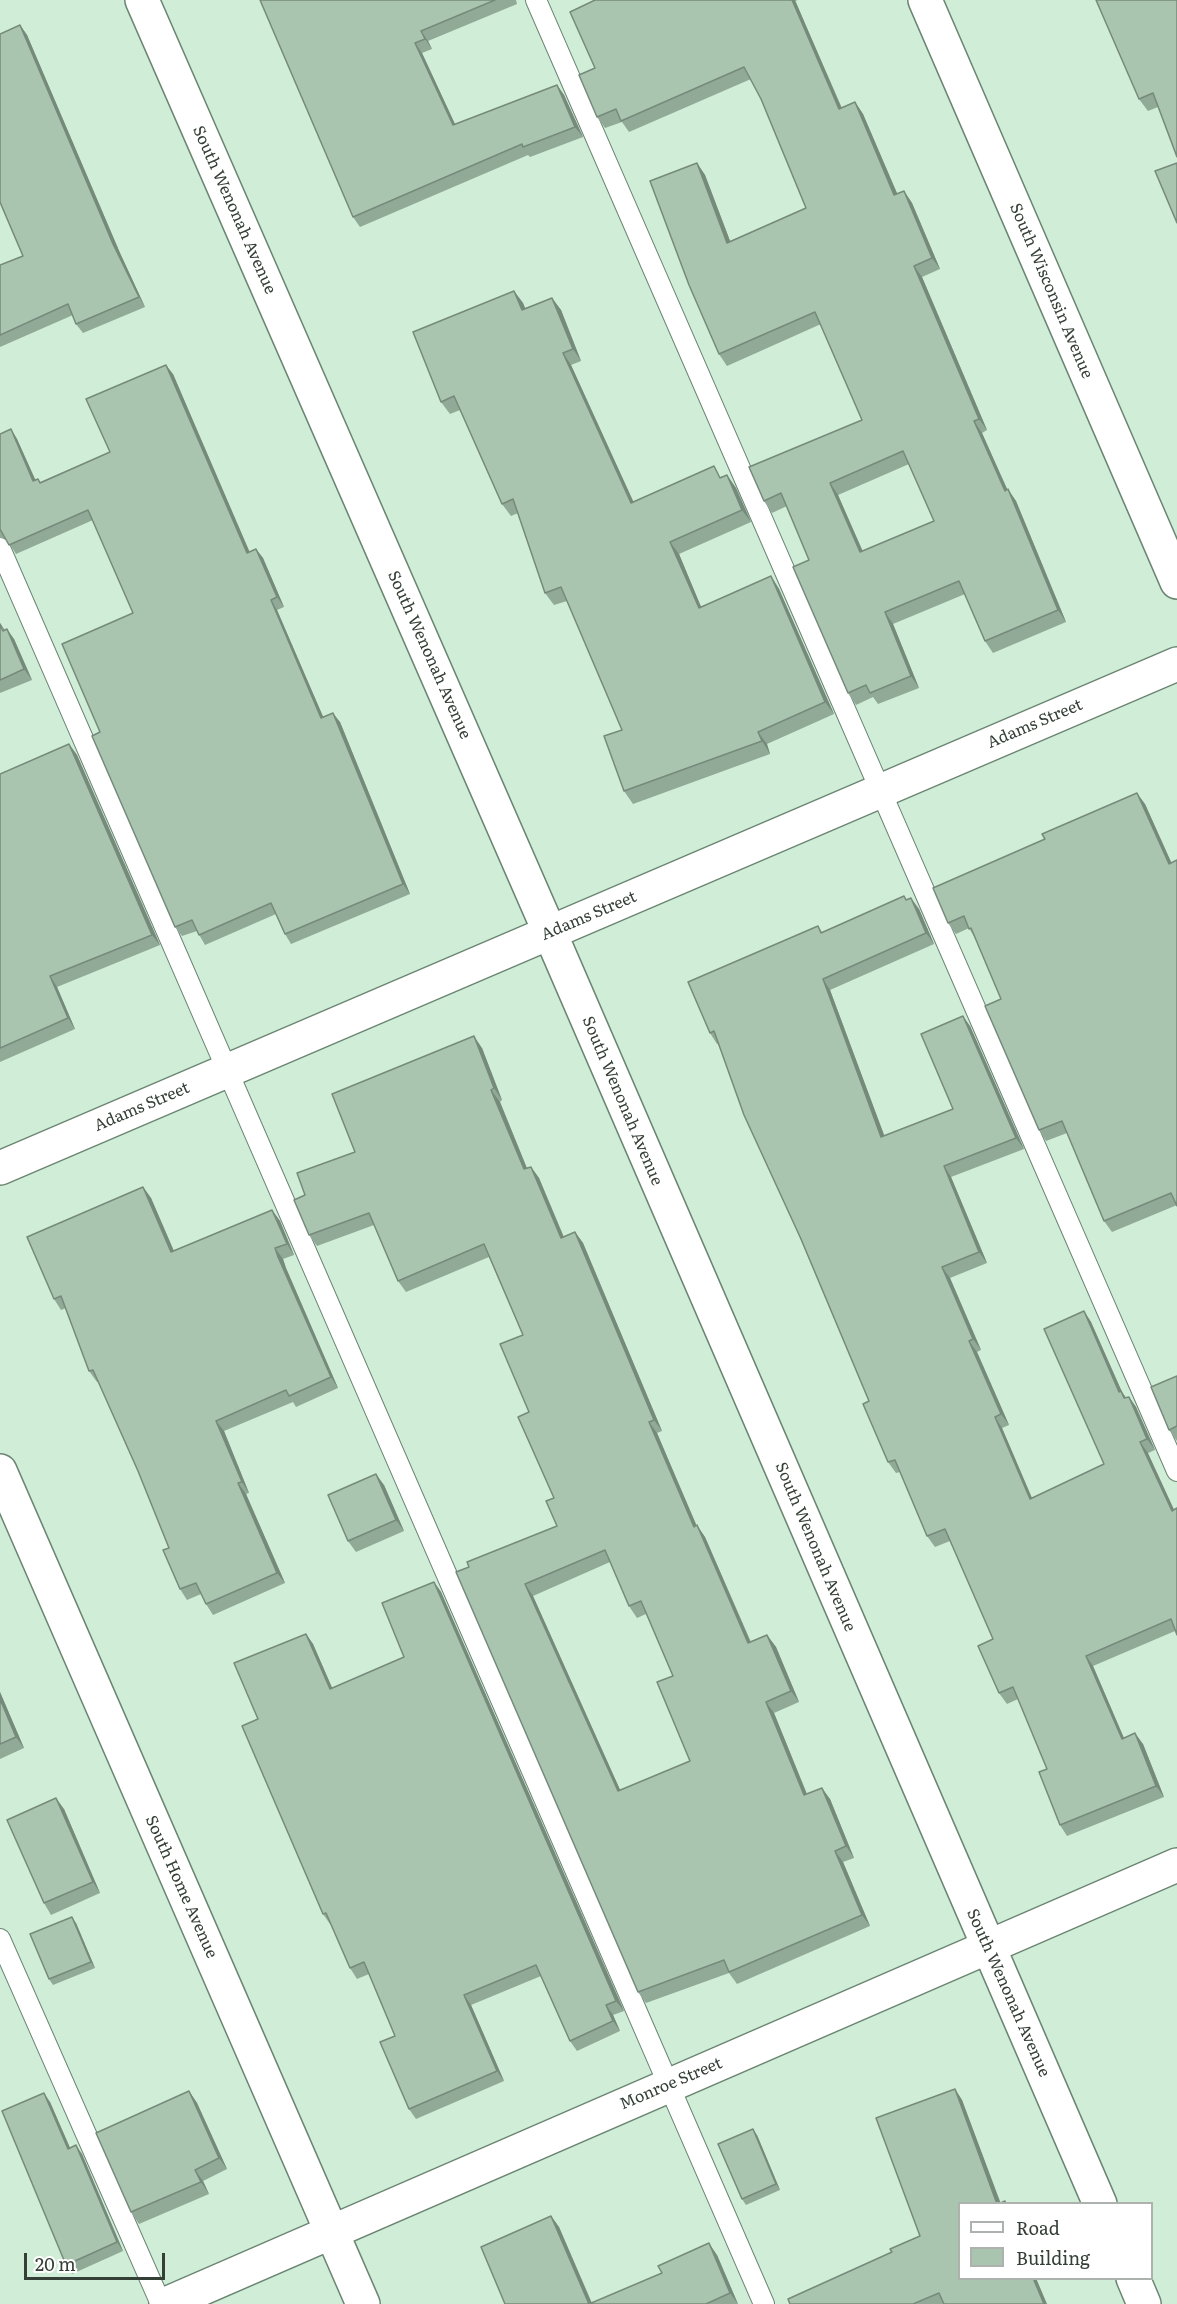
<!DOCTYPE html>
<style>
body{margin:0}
#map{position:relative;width:1177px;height:2304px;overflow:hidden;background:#d0edd7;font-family:Literata,serif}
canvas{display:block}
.legend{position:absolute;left:958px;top:2202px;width:195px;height:78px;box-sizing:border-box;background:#fff;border:2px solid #aeb2af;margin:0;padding:8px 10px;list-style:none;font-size:18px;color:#343f36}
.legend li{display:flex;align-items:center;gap:12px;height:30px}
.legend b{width:30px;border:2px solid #aeb2af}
.scale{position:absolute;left:24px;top:2253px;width:141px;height:27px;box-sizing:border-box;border:3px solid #343f36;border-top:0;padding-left:8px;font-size:18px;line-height:21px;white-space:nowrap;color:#343f36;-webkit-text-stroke:4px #fff;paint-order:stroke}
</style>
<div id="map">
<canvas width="1177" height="2304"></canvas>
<ul class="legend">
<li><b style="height:8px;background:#fff"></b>Road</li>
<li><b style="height:16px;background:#a9c5b0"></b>Building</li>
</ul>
<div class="scale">20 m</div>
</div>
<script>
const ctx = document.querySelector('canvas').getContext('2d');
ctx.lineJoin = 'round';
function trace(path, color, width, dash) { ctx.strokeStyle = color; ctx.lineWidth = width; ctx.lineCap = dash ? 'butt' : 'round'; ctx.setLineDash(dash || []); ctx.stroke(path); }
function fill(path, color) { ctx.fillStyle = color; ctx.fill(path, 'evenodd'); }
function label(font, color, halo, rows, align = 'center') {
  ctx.font = font + ' Literata,serif'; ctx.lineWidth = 4.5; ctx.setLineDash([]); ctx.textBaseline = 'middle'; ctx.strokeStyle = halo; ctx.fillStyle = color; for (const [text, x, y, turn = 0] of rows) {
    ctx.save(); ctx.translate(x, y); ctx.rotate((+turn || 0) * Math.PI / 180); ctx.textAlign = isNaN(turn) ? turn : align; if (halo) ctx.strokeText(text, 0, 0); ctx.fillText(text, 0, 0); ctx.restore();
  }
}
const lane = new Path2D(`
 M536 0 1177 1471
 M0 548 764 2304
 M0 1939 161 2304`);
const street = new Path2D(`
 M142 0 550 933 1100 2204
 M925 0 1177 582
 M0 1168 1177 664
 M0 1471 363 2304
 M1133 2278 1144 2304
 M166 2304 1177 1865`);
trace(lane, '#6b8572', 22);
trace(street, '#6b8572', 36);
trace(lane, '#fff', 20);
trace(street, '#fff', 33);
fill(new Path2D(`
 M260 0H516L517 4 428 41 432 49 422 53 455 124 557 85 564 95 583 137 530 157 528 155 360 227 353 217Z
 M595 0H798L795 1 842 108 855 102 863 114 897 194 904 191 912 203 940 269 922 277 987 430 982 433 1007 490 1016 501 1066 622 993 653 985 641 965 594 893 624 919 688 878 704 873 697 856 705 848 693 809 560 787 506 772 513 764 501 862 420 821 324 727 366 719 354 697 163 705 175 730 241 806 208 761 99 751 79 629 132 622 122 605 128 597 117 595 68ZM909 464 934 521 862 551 838 495Z
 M1177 0 1158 107 1148 111 1139 99Z
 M20 25 27 35 120 253 145 307 83 333 76 324 73 315 0 347V265L23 256Z
 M514 291 523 303 525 308 552 298 561 310 581 361 571 365 633 502 727 475 736 488 751 522 679 554 701 607 771 576 779 589 834 714 767 744 770 754 633 804 624 791 622 730 567 601 554 605 545 593 518 513 511 516 502 504 460 410 450 414 441 402Z
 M173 374 249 552 256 549 263 558 284 607 277 610 323 717 340 722 410 894 291 944 285 934 276 914 205 945 197 931 182 936 175 927 100 732 133 613 93 520 16 554 6 538H0V434L11 429 17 439 35 480 38 479 40 482 110 452Z
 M0 623 5 630 14 639 32 680 0 693Z
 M69 744 77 755 160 945 57 987 75 1029 0 1062V774Z
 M1145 804 1171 863 1177 1205 1112 1232 1104 1221 1067 1133 1046 1141 1039 1130 1001 999 975 938 969 928 956 934 948 923Z
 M904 896 907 900 919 909 934 944 830 990 884 1136 953 1109 970 1026 1024 1149 951 1177 987 1263 950 1278 981 1350 977 1352 1009 1425 1002 1428 1032 1498 1104 1464 1084 1311 1091 1322 1122 1392 1126 1398 1129 1397 1136 1407 1155 1450 1148 1453 1175 1631 1093 1666 1124 1738 1143 1744 1164 1797 1067 1836 1060 1825 1047 1769 1018 1699 1007 1704 999 1693 993 1639 950 1541 935 1547 927 1536 900 1472 896 1473 888 1462 869 1401 718 1044H717L710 1033 818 926 822 932Z
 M482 1048 502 1100 500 1102 527 1168 531 1167 539 1178 564 1237 575 1232 583 1243 662 1431 657 1433 696 1526 705 1537 751 1642 767 1635 776 1647 799 1702 774 1713 807 1794 830 1799 854 1858 843 1862 870 1926 737 1984 729 1973 646 2003 638 1992 469 1567 557 1526 554 1498 529 1412 523 1335 489 1257 406 1292 398 1281 374 1225 317 1246 309 1235 305 1195 355 1152ZM610 1562 629 1606 637 1618 646 1614 673 1676 690 1761 620 1790 533 1596Z
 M143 1187 151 1198 174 1251 272 1210 280 1221 294 1255 283 1259 286 1268 338 1388 296 1407 293 1402 224 1431 249 1493 246 1494 285 1583 213 1615 206 1604 201 1594 187 1600 180 1589 169 1548 138 1471 99 1382H97L89 1371 66 1308 61 1310 54 1299Z
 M1177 1376V1441L1169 1430Z
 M384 1485 404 1531 356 1552 348 1541Z
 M434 1582 441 1592 624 2011 613 2015 620 2031 577 2051 570 2041 541 1976 471 2005 504 2081 416 2119 409 2109 395 2036 369 1974 357 1979 350 1968 331 1924H330L323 1914 258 1719 306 1634 313 1644 332 1688 404 1657Z
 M0 1692 24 1748 0 1759Z
 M64 1809 100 1893 51 1915 44 1903Z
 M76 1923 95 1968 53 1985 49 1979Z
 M955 2089 962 2100 1000 2203 1007 2204H960L1047 2304H790L892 2252 920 2236Z
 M189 2091 197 2103 227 2169 203 2181 209 2194 139 2224 131 2212Z
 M50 2102 70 2148 82 2154 123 2251 72 2274 66 2265Z
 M757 2135 780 2190 746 2205 742 2199Z
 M551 2216 559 2227 592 2303 717 2255 738 2304H505Z`), '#91a997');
fill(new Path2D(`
 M792 0H795L847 121 839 109Z
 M20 25 27 35 120 253 145 307 139 297 113 244Z
 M421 31 428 41 432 49 425 39Z
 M415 43 422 53 460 135 453 125Z
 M557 85 564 95 583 137 575 127Z
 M855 102 863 114 903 207 894 195Z
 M697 163 705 175 735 254 727 243Z
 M904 191 912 203 940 269 932 258Z
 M914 266 922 277 987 430 979 419Z
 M514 291 523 303 531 322 522 310Z
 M552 298 561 310 581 361 573 349Z
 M563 353 571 365 640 516 631 503Z
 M166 365 173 374 254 562 247 553Z
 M974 421 982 433 1013 502 1005 491Z
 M11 429 17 439 40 490 33 481Z
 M727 475 736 488 751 522 742 510Z
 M830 483 838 495 868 563 860 552Z
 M1008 489 1016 501 1066 622 1058 610Z
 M670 542 679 554 707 621 699 608Z
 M256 549 263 558 284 607 277 597Z
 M771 576 779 589 834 714 825 702Z
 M271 600 277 610 328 728 321 718Z
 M885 612 893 624 919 688 911 676Z
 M7 629 14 639 32 680 24 669Z
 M333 713 340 722 410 894 403 884Z
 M758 732 767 744 770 754 762 741Z
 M69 744 77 755 160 945 152 935Z
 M1137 793 1145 804 1177 875 1169 864Z
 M911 898 919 909 934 944 926 933Z
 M50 976 57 987 75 1029 68 1018Z
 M823 979 830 990 889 1148 881 1137Z
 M963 1016 970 1026 1024 1149 1016 1138Z
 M474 1036 482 1048 502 1100 494 1088Z
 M491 1090 500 1102 532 1181 524 1169Z
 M944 1166 951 1177 987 1263 979 1252Z
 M531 1167 539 1178 569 1250 561 1238Z
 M143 1187 151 1198 179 1263 171 1252Z
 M272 1210 280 1221 294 1255 287 1244Z
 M575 1232 583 1243 662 1431 654 1420Z
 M275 1248 283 1259 286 1268 338 1388 331 1377 278 1257Z
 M942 1267 950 1278 981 1350 973 1339Z
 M1084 1311 1091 1322 1122 1392 1129 1402 1119 1392Z
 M969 1341 977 1352 1009 1425 1001 1414Z
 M1129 1397 1136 1407 1155 1450 1147 1439Z
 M995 1417 1002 1428 1037 1510 1030 1499Z
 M216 1421 224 1431 249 1493 242 1482Z
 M649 1422 657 1433 702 1538 694 1527Z
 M1140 1442 1148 1453 1177 1516 1172 1511Z
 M376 1474 384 1485 404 1531 396 1520Z
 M238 1483 246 1494 285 1583 277 1573Z
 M697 1525 705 1537 756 1655 748 1643Z
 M434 1582 441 1592 624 2011 616 2001Z
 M525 1584 533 1596 626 1803 618 1791Z
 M306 1634 313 1644 337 1699 330 1689Z
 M767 1635 776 1647 799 1702 791 1691Z
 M1086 1656 1093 1666 1129 1750 1122 1739Z
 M0 1692 24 1748 16 1737 0 1699Z
 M766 1702 774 1713 812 1807 804 1795Z
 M1135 1733 1143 1744 1164 1797 1156 1786Z
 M822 1788 830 1799 854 1858 846 1846Z
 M56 1798 64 1809 100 1893 93 1882Z
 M835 1851 843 1862 870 1926 862 1915Z
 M72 1917 76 1923 95 1968 91 1962Z
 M464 1995 471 2005 504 2081 497 2071Z
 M606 2005 613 2015 620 2031 613 2021Z
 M955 2089 962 2100 1001 2204H997Z
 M189 2091 197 2103 227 2169 219 2158Z
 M44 2093 50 2102 74 2157 68 2149Z
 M753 2129 757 2135 780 2190 776 2184Z
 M76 2145 82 2154 123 2251 117 2242Z
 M195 2170 203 2181 209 2194 201 2182Z
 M551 2216 559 2227 592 2304H589Z
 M709 2243 717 2255 738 2304 730 2293Z
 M1033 2278H1036L1047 2304H1044Z`), '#768a7b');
const building = new Path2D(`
 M260 0H495L421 31 425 39 415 43 453 125 557 85 575 127 523 147 522 144 353 217Z
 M595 0H792L839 109 855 102 894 195 904 191 932 258 914 266 979 419 974 421 1005 491 1008 489 1058 610 985 641 959 581 885 612 911 676 870 693 866 685 848 693 793 567 809 560 781 493 764 501 749 467 862 420 815 312 719 354 689 285 650 181 697 163 727 243 806 208 761 99 744 67 621 121 616 109 597 117 579 75 595 68 570 12ZM903 451 934 521 860 552 830 483Z
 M1096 0H1177V157L1153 93 1139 99Z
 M20 25 113 244 139 297 76 324 68 304 0 335V265L23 256 0 202V34Z
 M1177 163V223L1155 171Z
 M514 291 522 310 552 298 573 349 563 353 631 503 714 466 720 478 727 475 742 510 670 542 699 608 771 576 825 702 758 732 762 741 624 791 604 736 622 730 561 587 545 593 513 499 502 504 454 396 441 402 413 332Z
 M166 365 247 553 256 549 277 597 271 600 321 718 333 713 403 884 285 934 271 903 199 935 192 920 175 927 92 736 100 732 62 644 133 613 88 510 9 545 0 529V434L11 429 33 481 38 479 40 483 110 452 86 399Z
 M0 624 3 631 7 629 24 669 0 680Z
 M69 744 152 935 50 976 68 1018 0 1048V774Z
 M1137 793 1169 864 1177 860V1206L1171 1193 1104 1221 1062 1121 1039 1130 985 1006 1001 999 971 928 969 929 964 916 948 923 933 888 1045 839 1042 834Z
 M904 896 906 900 911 898 926 933 823 979 881 1137 953 1109 921 1034 963 1016 1016 1138 944 1166 979 1252 942 1267 973 1339 969 1341 1001 1414 995 1417 1030 1499 1104 1464 1044 1329 1084 1311 1119 1392 1121 1391 1124 1398 1129 1397 1147 1439 1140 1442 1172 1511 1177 1508V1635L1171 1619 1086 1656 1122 1739 1135 1733 1156 1786 1060 1825 1039 1772 1047 1769 1013 1687 999 1693 978 1646 993 1639 945 1529 927 1536 895 1460 888 1462 863 1404 869 1401 801 1239 744 1115 714 1031 710 1033 688 982 818 926 821 933Z
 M474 1036 494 1088 491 1090 524 1169 531 1167 561 1238 575 1232 654 1420 649 1422 694 1527 697 1525 748 1643 767 1635 791 1691 766 1702 804 1795 822 1788 846 1846 835 1851 862 1915 729 1972 724 1960 638 1992 456 1572 469 1567 467 1562 557 1526 546 1501 554 1498 518 1417 529 1412 500 1344 523 1335 484 1244 398 1281 369 1213 309 1235 294 1200 305 1195 297 1173 355 1152 332 1094ZM605 1550 629 1606 641 1601 673 1676 657 1682 690 1761 618 1791 525 1584Z
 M143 1187 171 1252 272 1210 287 1244 275 1248 278 1257 331 1377 289 1396 286 1390 216 1421 242 1482 238 1483 277 1573 206 1604 196 1583 180 1589 163 1550 169 1548 138 1471 93 1370 89 1371 61 1296 54 1299 27 1237Z
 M1177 1376V1426L1169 1430 1151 1387Z
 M376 1474 396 1520 348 1541 328 1495Z
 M434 1582 616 2001 606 2005 613 2021 570 2041 536 1965 464 1995 497 2071 409 2109 380 2042 395 2036 364 1962 350 1968 326 1913 323 1914 242 1726 258 1719 234 1663 306 1634 330 1689 404 1657 382 1603Z
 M0 1699 16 1737 0 1744Z
 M56 1798 93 1882 44 1903 7 1820Z
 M72 1917 91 1962 49 1979 30 1934Z
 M955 2089 997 2204H960V2278H1033L1044 2304H944L939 2293 913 2304H790L788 2299 892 2252 890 2249 920 2236 876 2118Z
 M189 2091 219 2158 195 2170 201 2182 131 2212 96 2133Z
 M44 2093 68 2149 76 2145 117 2242 66 2265 2 2111Z
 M753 2129 776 2184 742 2199 718 2144Z
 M1005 2201 1006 2204H998Z
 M551 2216 589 2304 662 2273 658 2266 709 2243 730 2293 706 2304H505L481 2247Z`);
fill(building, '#a9c5b0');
trace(building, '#768a7b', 1.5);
label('16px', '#343f36', '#fff', [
 ["South Wenonah Avenue",234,210,66],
 ["South Wisconsin Avenue",1051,291,67],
 ["South Wenonah Avenue",429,655,66],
 ["Adams Street",1035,724,-23],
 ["Adams Street",589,916,-23],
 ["South Wenonah Avenue",622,1101,67],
 ["Adams Street",142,1107,-23],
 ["South Wenonah Avenue",815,1547,67],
 ["South Home Avenue",181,1887,66],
 ["South Wenonah Avenue",1008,1993,66],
 ["Monroe Street",671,2084,-23]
]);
</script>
